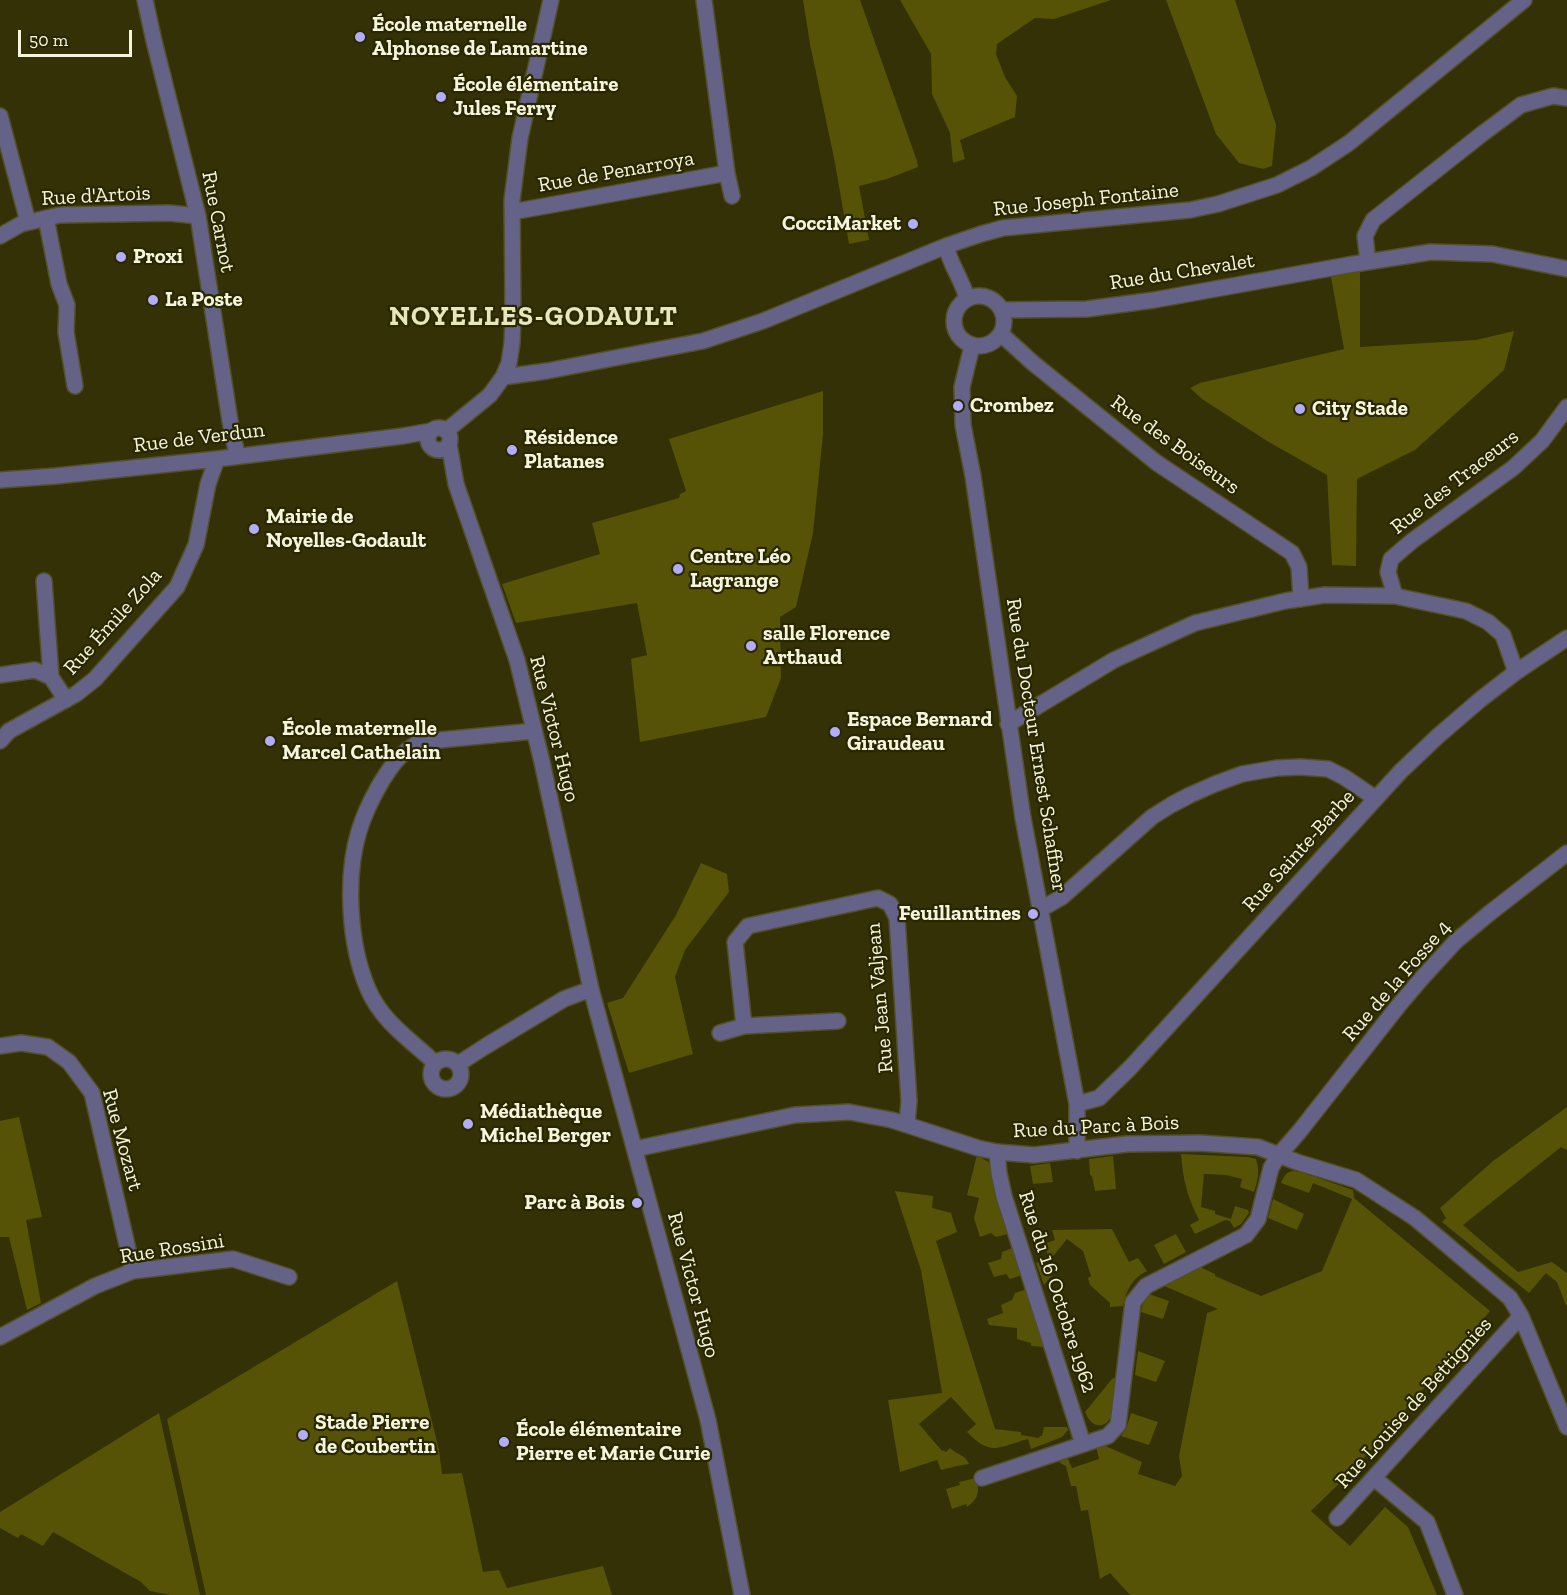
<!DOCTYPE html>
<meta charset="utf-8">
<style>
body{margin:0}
#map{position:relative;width:1567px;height:1595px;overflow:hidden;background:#333105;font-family:"Zilla Slab",serif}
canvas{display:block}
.scale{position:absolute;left:18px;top:30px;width:114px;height:27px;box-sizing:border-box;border:3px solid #f5f5de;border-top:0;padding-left:8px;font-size:18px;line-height:21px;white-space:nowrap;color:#f5f5de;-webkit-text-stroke:4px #292700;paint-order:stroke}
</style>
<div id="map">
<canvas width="1567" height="1595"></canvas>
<div class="scale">50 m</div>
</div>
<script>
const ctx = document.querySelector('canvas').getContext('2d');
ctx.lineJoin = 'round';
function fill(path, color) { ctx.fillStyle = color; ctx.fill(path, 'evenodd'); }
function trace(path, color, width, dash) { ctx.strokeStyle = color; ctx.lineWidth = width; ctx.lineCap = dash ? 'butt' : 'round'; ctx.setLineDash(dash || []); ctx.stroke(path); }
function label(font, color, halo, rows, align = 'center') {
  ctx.font = font + ' "Zilla Slab",serif'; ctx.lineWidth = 4.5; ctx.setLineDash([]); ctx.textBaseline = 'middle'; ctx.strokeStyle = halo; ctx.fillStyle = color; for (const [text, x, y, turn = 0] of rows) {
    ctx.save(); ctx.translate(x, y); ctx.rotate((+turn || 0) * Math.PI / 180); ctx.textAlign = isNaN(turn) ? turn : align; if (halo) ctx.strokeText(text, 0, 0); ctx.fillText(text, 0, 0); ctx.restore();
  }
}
fill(new Path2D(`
 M803 0H860L917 161 918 167 887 179 859 186 869 240 849 244 835 163 810 44Z
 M900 0H1111L1054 19 1035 18 997 44 996 54 1005 77 1017 96 1015 117 960 140 965 159 953 163 950 133 932 94 931 54Z
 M1166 0H1235L1276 125 1272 166 1263 169 1239 163 1216 134Z
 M1360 269V347L1476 340 1514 331 1504 370 1415 450 1357 479 1356 566 1332 565 1327 475 1267 441 1202 399 1190 388 1200 383 1344 349 1331 277Z
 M823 391V434L813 533 796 607 780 617 781 678 766 717 640 742 631 659 647 655 637 603 516 623 502 584 600 554 592 523 679 498 680 494 686 491 669 439Z
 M701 863 727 874 729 892 685 950 675 977 693 1054 629 1073 607 1003 623 998 676 915Z
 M1567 1107V1150L1561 1147 1463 1225 1518 1272 1552 1262 1567 1273V1305L1566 1306 1557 1282 1546 1273 1529 1293 1442 1222 1446 1218 1440 1208 1493 1161Z
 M19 1117 42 1217 26 1220 41 1303 27 1310 9 1237H0V1121Z
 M1181 1154 1248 1157 1256 1159C1260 1172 1258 1179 1254 1192L1240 1187 1242 1179 1226 1175 1204 1174 1201 1207 1215 1211V1214L1231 1219 1235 1206 1248 1210 1249 1213 1241 1224 1234 1228 1230 1221 1225 1220 1195 1234 1190 1225 1199 1220C1187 1196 1183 1180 1181 1154Z
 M977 1155 990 1163 994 1187 1008 1234 996 1237 991 1233 980 1237 974 1218 979 1198 967 1195Z
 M1113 1156 1116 1189 1095 1191 1092 1176 1090 1175 1089 1159Z
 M1050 1163 1053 1182 1033 1184 1030 1166Z
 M1293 1171 1301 1172 1353 1190 1354 1198 1490 1311 1357 1466 1311 1511 1350 1546 1385 1507 1408 1527 1437 1595H1130L1110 1573 1100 1579 1088 1510 1081 1511 1076 1486H1071L1066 1466 1060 1463 1059 1460 1067 1457 1072 1468 1099 1459 1096 1446 1101 1444 1142 1462 1138 1474 1175 1486 1182 1476 1179 1456 1207 1313 1218 1309 1162 1285 1200 1267 1215 1274V1276L1261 1296 1322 1271 1352 1199 1313 1183 1309 1193 1281 1183C1284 1176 1286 1172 1293 1171Z
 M895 1191 933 1196 932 1208 951 1213 957 1232 936 1241 995 1429 1021 1432V1435L1039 1438 1040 1436H1042L1044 1427H1067L1068 1430 1062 1437 1031 1449 1028 1439C998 1447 991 1457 967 1432L976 1424 951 1397 919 1424 942 1451 943 1450 946 1452 950 1448C957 1455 966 1455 969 1464L957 1466 941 1470 937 1460 900 1472 888 1400 942 1393 921 1270Z
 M1273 1199 1304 1214 1297 1230 1268 1218Z
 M1112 1229 1129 1262 1138 1258 1147 1271C1132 1278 1126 1291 1123 1306L1110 1307V1303L1090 1285 1088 1278 1091 1276 1083 1251 1067 1239 1045 1266 1054 1273 1044 1285 1036 1263 1049 1258 1044 1244 1055 1240 1052 1230Z
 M1176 1234 1186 1252 1164 1264 1154 1245Z
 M1012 1248 1022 1275 1010 1279 1006 1274 994 1277 988 1263 1001 1259 1002 1252Z
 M397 1281 439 1450 442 1474 462 1473 483 1572 499 1570 507 1588 603 1566 612 1595H206L167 1419Z
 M1027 1289 1044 1347 1031 1346V1343L1017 1339V1328L989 1325 987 1319 1003 1313 1001 1305 1012 1300 1015 1293Z
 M1149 1294 1169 1301 1163 1319 1141 1312 1143 1303Z
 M1138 1351 1165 1361 1156 1382 1135 1375Z
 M1116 1377C1115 1389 1117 1422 1102 1425 1093 1427 1088 1419 1085 1412L1112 1379Z
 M159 1413 200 1595H170L150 1591 141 1582 53 1532 43 1546 21 1534 18 1538 0 1528V1512Z
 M1131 1413 1158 1422 1149 1445 1121 1436 1126 1429Z
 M976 1478C980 1490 979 1499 967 1507L966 1504 952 1509 946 1489 960 1485 959 1482Z`), '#565307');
const minor = new Path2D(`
 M145 0 154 41 198 216 230 421 237 455
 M0 116 28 222
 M727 173 732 196
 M512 212 727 173 704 0
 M46 218 59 284 67 305 66 332 75 386
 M0 236 21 224 60 215 169 213 198 216
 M946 246C950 264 962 280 967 298
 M1368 262 1365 236 1373 220 1482 134 1521 105 1553 96 1567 98
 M954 321a25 25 0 1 1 50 0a25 25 0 1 1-50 0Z
 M1002 310 1087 309 1154 300 1348 265 1431 252 1492 254 1567 269
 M1001 334 1033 363 1157 463 1292 553 1299 567 1301 599
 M972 346 962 387 963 425 973 476 1023 818 1077 1104V1151
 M503 377 547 371 703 341 763 321 946 246 981 234 1003 228 1190 210 1218 204 1277 185 1311 168 1349 143 1524 0
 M428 439a11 11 0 1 1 22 0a11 11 0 1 1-22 0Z
 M446 431 490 395 503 377 509 363 512 343 513 316 512 200 520 138 551 0
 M449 444 456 484 517 660 542 762 591 989 708 1420 742 1595
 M0 480 56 476 217 459 403 436 431 431
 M44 581 51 677 66 700
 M1395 596 1388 572 1391 559 1412 541 1513 468 1542 441 1567 407
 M0 675 35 670 51 677
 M1008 724 1114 660 1195 623 1285 601 1325 595 1395 596 1466 611 1488 622 1503 635 1516 672
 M0 741 9 731 76 694 95 679 177 587 196 545 208 484 217 459
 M1041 909 1062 897 1152 817 1171 805 1190 795 1215 784 1242 774 1277 768 1301 767 1328 769 1344 777 1375 798
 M744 1026 838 1021
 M720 1033 744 1026 735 942 748 926 878 898 890 904 897 918 909 1101 907 1124
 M0 1046 21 1043 48 1047 69 1062 92 1093 133 1271
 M431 1074a15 15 0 1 1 30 0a15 15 0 1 1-30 0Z
 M435 1063C411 1040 382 1022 368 989 349 945 345 877 359 831 364 815 371 800 379 786 386 774 394 761 404 753 408 749 414 746 419 742L534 731
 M458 1064 486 1046 564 999 591 989
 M1077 1104 1099 1098 1130 1068 1401 771 1438 736 1481 699 1516 672 1567 638
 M635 1149 795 1115 849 1112 892 1120 978 1148 997 1152 1034 1155 1127 1144 1199 1143 1258 1147 1297 1162 1356 1180 1415 1218 1510 1298 1521 1316 1567 1427
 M997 1152 999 1173 1004 1196 1083 1444
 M0 1337 95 1286 133 1271 233 1259 289 1277
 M982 1478 1108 1436 1118 1425 1133 1302 1146 1286 1246 1235 1258 1219 1271 1168 1278 1156 1299 1132 1399 1005 1422 978 1456 941 1491 912 1567 853
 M1374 1478 1427 1522 1455 1595
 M1337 1518 1521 1316`);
trace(minor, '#525028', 18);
trace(minor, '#656288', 15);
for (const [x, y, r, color] of [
 [360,37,6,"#b2adf9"],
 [441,97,6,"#b2adf9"],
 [913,224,6,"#b2adf9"],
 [121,257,6,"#b2adf9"],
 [153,300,6,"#b2adf9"],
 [958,406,6,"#b2adf9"],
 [1300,409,6,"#b2adf9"],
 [512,450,6,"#b2adf9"],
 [254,529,6,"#b2adf9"],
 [678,569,6,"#b2adf9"],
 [751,646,6,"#b2adf9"],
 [835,732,6,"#b2adf9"],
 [270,741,6,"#b2adf9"],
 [1033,914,6,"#b2adf9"],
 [468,1124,6,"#b2adf9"],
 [637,1203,6,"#b2adf9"],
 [303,1435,6,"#b2adf9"],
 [504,1442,6,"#b2adf9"]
]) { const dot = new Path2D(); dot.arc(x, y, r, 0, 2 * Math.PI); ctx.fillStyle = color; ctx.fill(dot); trace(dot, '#292700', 2); }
label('bold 21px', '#f5f5de', '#292700', [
 ["École maternelle",372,25],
 ["Alphonse de Lamartine",372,49],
 ["École élémentaire",453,85],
 ["Jules Ferry",453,109],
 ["CocciMarket",901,224,"right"],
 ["Proxi",133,257],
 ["La Poste",165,300],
 ["Crombez",970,406],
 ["City Stade",1312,409],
 ["Résidence",524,438],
 ["Platanes",524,462],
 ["Mairie de",266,517],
 ["Noyelles-Godault",266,541],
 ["Centre Léo",690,557],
 ["Lagrange",690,581],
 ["salle Florence",763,634],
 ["Arthaud",763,658],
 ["Espace Bernard",847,720],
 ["Giraudeau",847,744],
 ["École maternelle",282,729],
 ["Marcel Cathelain",282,753],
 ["Feuillantines",1021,914,"right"],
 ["Médiathèque",480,1112],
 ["Michel Berger",480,1136],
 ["Parc à Bois",625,1203,"right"],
 ["Stade Pierre",315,1423],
 ["de Coubertin",315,1447],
 ["École élémentaire",516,1430],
 ["Pierre et Marie Curie",516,1454]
], 'left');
label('21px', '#f5f5de', '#292700', [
 ["Rue de Penarroya",616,172,-10],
 ["Rue d'Artois",96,196,-3],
 ["Rue Joseph Fontaine",1086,200,-6],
 ["Rue Carnot",218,222,79],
 ["Rue du Chevalet",1182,272,-9],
 ["Rue de Verdun",199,438,-7],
 ["Rue des Boiseurs",1175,445,36],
 ["Rue des Traceurs",1455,482,-38],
 ["Rue Émile Zola",113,622,-48],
 ["Rue Victor Hugo",554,729,76],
 ["Rue du Docteur Ernest Schaffner",1036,745,81],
 ["Rue Sainte-Barbe",1299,851,-48],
 ["Rue de la Fosse 4",1397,981,-49],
 ["Rue Jean Valjean",880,998,-95],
 ["Rue du Parc à Bois",1096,1127,-3],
 ["Rue Mozart",122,1140,75],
 ["Rue Rossini",172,1249,-9],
 ["Rue Victor Hugo",693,1285,75],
 ["Rue du 16 Octobre 1962",1057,1292,72],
 ["Rue Louise de Bettignies",1414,1403,-48]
]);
ctx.letterSpacing = '1.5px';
label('bold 27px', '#e7e7b9', '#292700', [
 ["NOYELLES-GODAULT",534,317]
]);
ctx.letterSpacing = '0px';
</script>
